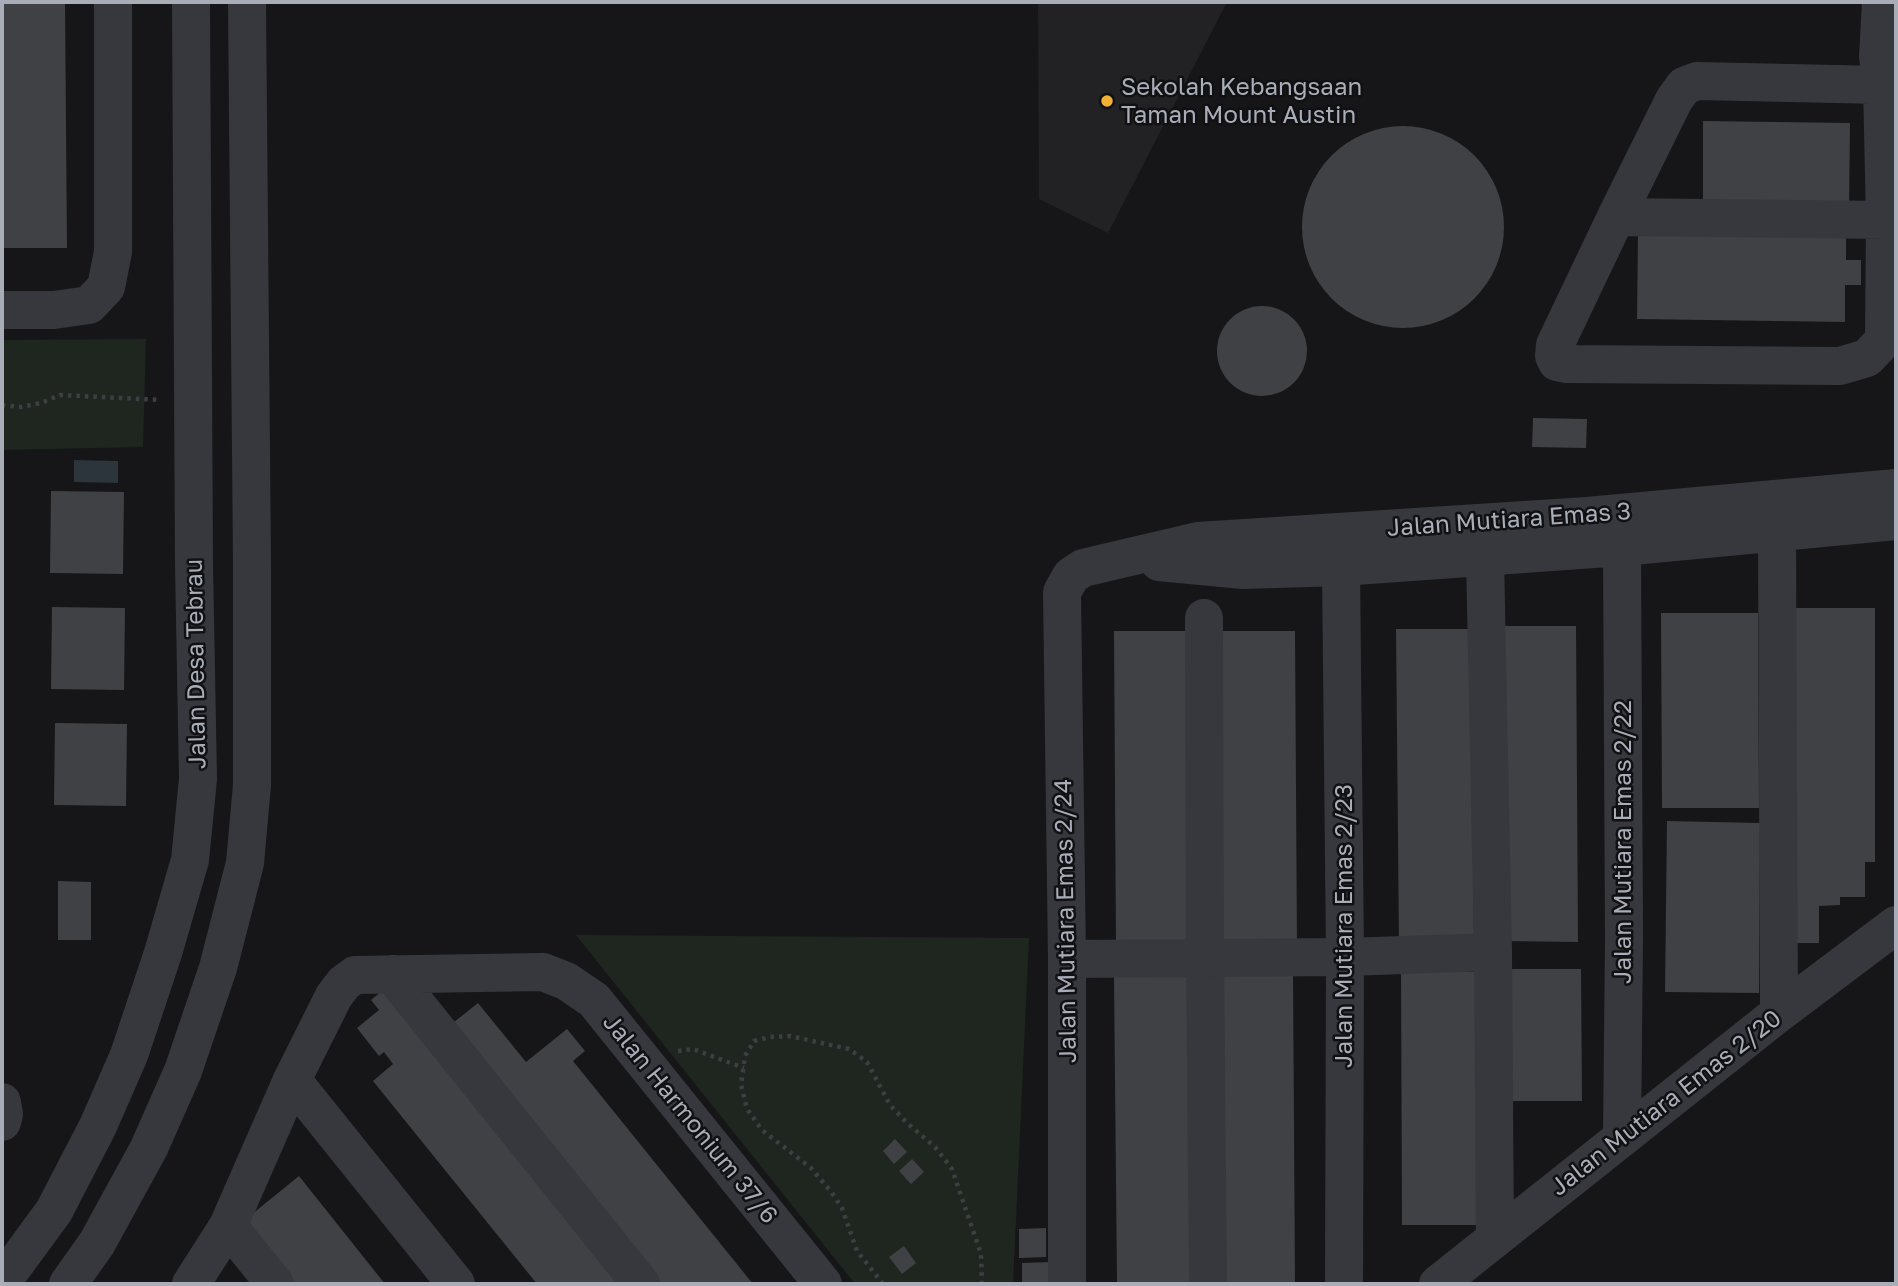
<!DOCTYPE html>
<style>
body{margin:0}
#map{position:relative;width:1898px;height:1286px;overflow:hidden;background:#161618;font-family:"Golos Text",sans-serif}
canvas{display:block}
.frame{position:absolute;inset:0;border:4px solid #a8adb8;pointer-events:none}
</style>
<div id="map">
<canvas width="1898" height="1286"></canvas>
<div class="frame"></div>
</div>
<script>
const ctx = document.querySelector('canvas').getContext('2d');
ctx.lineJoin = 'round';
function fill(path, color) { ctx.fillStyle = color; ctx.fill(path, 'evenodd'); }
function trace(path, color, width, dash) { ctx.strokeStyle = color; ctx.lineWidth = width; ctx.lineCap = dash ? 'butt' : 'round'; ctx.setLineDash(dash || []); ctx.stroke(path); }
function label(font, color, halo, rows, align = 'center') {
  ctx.font = font + ' "Golos Text",sans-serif'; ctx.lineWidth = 5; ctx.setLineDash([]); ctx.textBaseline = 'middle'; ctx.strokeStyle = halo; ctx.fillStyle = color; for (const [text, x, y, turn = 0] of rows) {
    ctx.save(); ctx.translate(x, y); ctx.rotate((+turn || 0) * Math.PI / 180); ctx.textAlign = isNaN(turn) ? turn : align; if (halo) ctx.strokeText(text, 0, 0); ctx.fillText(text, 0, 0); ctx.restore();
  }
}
fill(new Path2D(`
 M1038 2H1227L1108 233 1039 199Z`), '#222225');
fill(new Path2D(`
 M146 339 143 447 2 450V340Z
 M576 935 1029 938 1013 1284H855Z`), '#1e261f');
fill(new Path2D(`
 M74 460 118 461V483L74 482Z`), '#2c353c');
fill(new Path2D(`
 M2 2H65L67 248H2Z
 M1703 121 1850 123 1849 209 1703 207Z
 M1302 227a101 101 0 1 1 202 0a101 101 0 1 1-202 0Z
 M1638 232 1846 236V260H1861V285H1845V322L1637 319Z
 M1217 351a45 45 0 1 1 90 0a45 45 0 1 1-90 0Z
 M1533 418 1587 419 1586 448 1532 447Z
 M51 491 124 492 123 574 50 573Z
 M52 607 125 608 124 690 51 689Z
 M1790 608H1875V862H1865V897H1840V905L1819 906V943H1791Z
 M1661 613H1758L1759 808H1662Z
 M1501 626H1576L1578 942 1503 941Z
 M1396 629H1471L1474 944 1399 945Z
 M1114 631H1189L1191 947H1116Z
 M1220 631H1295L1297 947H1222Z
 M55 723 127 724 126 806 54 805Z
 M1667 821 1760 823 1759 993 1665 992Z
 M58 881 91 882V940H58Z
 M1506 969H1581L1582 1101H1507Z
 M1218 972H1293L1295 1284H1220Z
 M1401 972H1475L1477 1225H1402Z
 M1114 977H1189L1191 1284H1117Z
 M391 984 632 1284H537L373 1081 393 1064 384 1052 379 1056 357 1028 379 1010 371 1000Z
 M478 1003 526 1062 567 1029 585 1051 573 1061 753 1284H657L449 1026Z
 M895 1139 907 1152 894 1164 883 1151Z
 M912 1159 924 1172 911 1184 899 1171Z
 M299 1176 385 1284H290L241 1223Z
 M1046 1228V1257L1019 1258V1229Z
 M904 1246 916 1263 902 1274 889 1257Z
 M1051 1262V1284H1022V1263Z`), '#404145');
trace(new Path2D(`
 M2 405 21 407 41 403 60 395 161 400
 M678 1051 693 1049 744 1068
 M883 1284 857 1251 842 1208 832 1193 811 1168 762 1130 747 1109 741 1085 745 1056 754 1041 770 1037 790 1036 849 1049 867 1062 890 1105 907 1123 935 1147 952 1169 981 1254 982 1284`), '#3d3f44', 4.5, [3.5, 5]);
trace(new Path2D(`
 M1881 2 1878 57 1882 85 1885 220 1884 340 1867 358 1840 366 1567 364 1557 362 1554 356 1555 345 1616 217 1674 100 1684 86 1697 81 1882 85
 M1616 217 1885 220
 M2 310H54L89 305 106 287 113 252V2
 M1777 532 1779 1013
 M1622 547 1624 938 1622 1137
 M1485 556 1493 952 1495 1239
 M1159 562 1243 570 1341 567 1622 547 1896 521
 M1341 567 1345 957 1344 1284
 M1204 618 1205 957 1208 1284
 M1067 959 1345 957 1493 952
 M392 974 641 1284
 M292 1080 456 1284
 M2 1102 4 1114 2 1122
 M228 1226 275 1284
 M2 1282 54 1211 98 1126 129 1055 163 953 190 860 198 779 194 564 191 2
 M68 1284 97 1243 149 1148 183 1071 218 968 245 863 252 785V563L247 2
 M191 1284 228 1226 292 1080 334 996 344 983 355 975 543 972 566 981 594 1000 823 1284
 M1067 1284V959L1062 592 1071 576 1083 568 1198 541 1587 516 1896 488
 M1438 1284 1779 1013 1896 925`), '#37383d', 38);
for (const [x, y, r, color] of [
 [1107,101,7,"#f2b134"]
]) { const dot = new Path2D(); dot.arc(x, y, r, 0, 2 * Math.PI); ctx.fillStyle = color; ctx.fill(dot); trace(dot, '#111113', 2.5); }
label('24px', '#a8adb8', '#111113', [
 ["Sekolah Kebangsaan",1121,87],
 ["Taman Mount Austin",1121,115]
], 'left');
label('24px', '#a8adb8', '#111113', [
 ["Jalan Mutiara Emas 3",1509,520,-4],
 ["Jalan Desa Tebrau",196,664,-91],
 ["Jalan Mutiara Emas 2/22",1623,842,-90],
 ["Jalan Mutiara Emas 2/24",1066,921,-91],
 ["Jalan Mutiara Emas 2/23",1344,926,-90],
 ["Jalan Mutiara Emas 2/20",1666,1103,-38],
 ["Jalan Harmonium 37/6",690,1119,51]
]);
</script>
